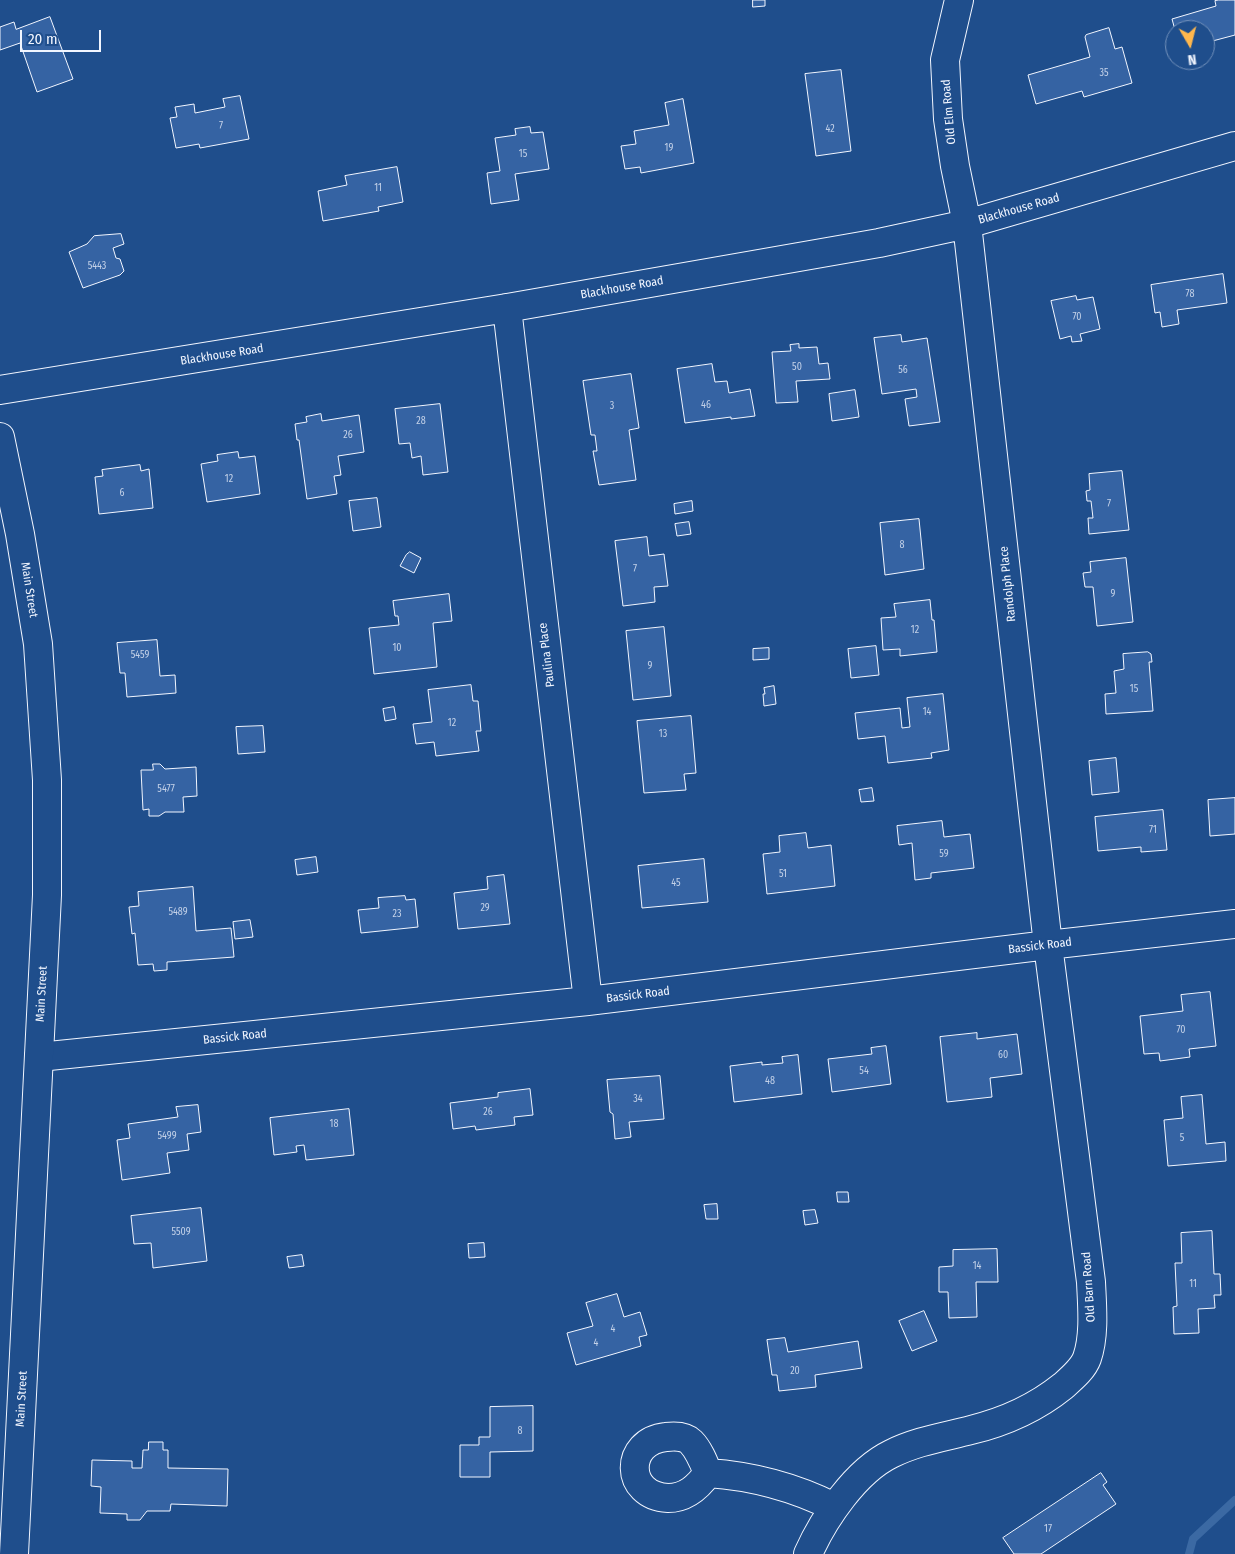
<!DOCTYPE html>
<style>
body{margin:0}
#map{position:relative;width:1235px;height:1554px;overflow:hidden;background:#1f4e8c;font-family:"Fira Sans Condensed",sans-serif}
canvas{display:block}
.north{position:absolute;left:1165px;top:20px;width:50px;height:50px;box-sizing:border-box;background:#1f4e8c;border:1px solid #7391ba;border-radius:50%;rotate:172deg;font-size:14px;font-weight:700;line-height:20px;text-align:center;color:#f2f6ff}
.north::after{content:'';display:block;margin:auto;width:18px;height:22px;background:#ffb74d;clip-path:polygon(50% 0,100% 100%,50% 72%,0 100%)}
.scale{position:absolute;left:20px;top:30px;width:81px;height:22px;box-sizing:border-box;border:2px solid #f2f6ff;border-top:0;padding-left:6px;font-size:15px;line-height:18px;white-space:nowrap;color:#f2f6ff;-webkit-text-stroke:4px #1f4e8c;paint-order:stroke}
</style>
<div id="map">
<canvas width="1235" height="1554"></canvas>
<div class="north">N</div>
<div class="scale">20 m</div>
</div>
<script>
const ctx = document.querySelector('canvas').getContext('2d');
ctx.lineJoin = 'round';
function trace(path, color, width, dash) { ctx.strokeStyle = color; ctx.lineWidth = width; ctx.lineCap = dash ? 'butt' : 'round'; ctx.setLineDash(dash || []); ctx.stroke(path); }
function fill(path, color) { ctx.fillStyle = color; ctx.fill(path, 'evenodd'); }
function label(font, color, halo, rows, align = 'center') {
  ctx.font = font + ' "Fira Sans Condensed",sans-serif'; ctx.lineWidth = 4; ctx.setLineDash([]); ctx.textBaseline = 'middle'; ctx.strokeStyle = halo; ctx.fillStyle = color; for (const [text, x, y, turn = 0] of rows) {
    ctx.save(); ctx.translate(x, y); ctx.rotate((+turn || 0) * Math.PI / 180); ctx.textAlign = isNaN(turn) ? turn : align; if (halo) ctx.strokeText(text, 0, 0); ctx.fillText(text, 0, 0); ctx.restore();
  }
}
trace(new Path2D(`
 M1189 1554 1193 1539 1235 1500`), '#3b69a3', 8);
const building = new Path2D(`
 M753 0H765V6L753 7Z
 M1219 0H1235V35L1205 43V30H1175L1172 19 1216 6 1215 1Z
 M50 17 73 79 37 92 20 43 0 50V27L14 22 16 29Z
 M1109 28 1115 49 1122 47 1132 83 1084 97 1082 91 1036 104 1028 75 1090 57 1085 37 1086 35Z
 M841 70 851 151 816 156 805 74Z
 M240 96 249 139 200 148 199 144 176 148 170 118 177 117 175 107 194 104 195 113 225 107 223 99Z
 M683 99 694 163 641 173 640 167 625 169 621 146 636 144 634 131 669 125 665 103Z
 M530 127 531 133 543 132 549 169 515 174 519 200 491 204 487 173 500 171 495 138 516 135 515 129Z
 M397 167 403 202 378 207 379 211 323 221 318 191 347 185 345 176Z
 M121 234 124 244 113 248 116 258 120 259 124 271 120 275 83 288 69 252 87 244 94 236Z
 M1223 274 1227 303 1177 310 1179 324 1162 327 1160 312 1155 313 1151 285Z
 M1076 296 1077 300 1093 297 1100 329 1080 334 1082 341 1072 342 1071 336 1060 339 1051 301Z
 M901 335 902 342 927 338 940 422 909 426 905 399 917 397 916 389 882 394 874 338Z
 M799 344V348L817 347 819 364 828 363 830 379 796 381 798 402 776 403 772 352 791 351 790 345Z
 M712 364 715 382 727 381 729 393 750 389 755 416 731 419V417L685 423 677 369Z
 M631 374 639 428 629 430 636 480 599 485 593 451H597L595 435H591L583 381Z
 M855 390 859 417 832 421 829 394Z
 M440 404 448 472 423 475 421 456 412 458 410 443 399 444 395 409Z
 M321 414 322 421 359 415 364 452 338 456 341 475 334 476 337 494 307 499 299 440H297L295 424 307 422 306 417Z
 M238 452 239 458 255 456 260 494 207 502 201 464 218 461 217 455Z
 M140 465 141 471 149 469 153 508 99 514 95 477 103 476 102 470Z
 M1122 471 1129 530 1089 534 1088 518H1093L1091 501H1087L1086 491 1090 490 1089 474Z
 M377 498 381 527 353 531 349 501Z
 M692 501 693 511 675 514 674 504Z
 M919 519 924 569 885 575 880 523Z
 M689 522 691 534 677 536 675 524Z
 M647 537 649 556 664 554 668 586 654 587 655 602 623 606 615 541Z
 M410 552 421 558 414 573 400 566 406 555Z
 M1126 558 1133 622 1097 626 1093 587H1085L1083 573 1091 572 1090 562Z
 M449 594 452 621 433 623 437 667 374 674 369 628 399 625 398 616H395L393 601Z
 M930 600 932 620H934L937 652 900 656V649L883 650 881 618 896 617 894 604Z
 M664 627 671 696 633 700 626 631Z
 M157 640 160 676 175 675 176 693 127 697 125 673H120L117 643Z
 M876 646 879 675 851 678 848 649Z
 M769 648V659L753 660V649Z
 M1148 652 1151 654 1152 662H1149L1153 711 1106 714 1105 694 1116 693 1114 671 1124 669 1123 654Z
 M471 685 473 701H478L481 731H476L479 751 436 756 434 742 416 744 413 724 432 722 428 690Z
 M774 686 776 704 764 706 763 694H765L764 688Z
 M943 694 949 750 931 753 932 758 888 763 885 736 858 739 855 713 900 708 902 728 910 727 907 698Z
 M394 707 396 719 385 721 383 709Z
 M691 716 696 773 684 774 686 790 644 793 637 721Z
 M263 726 265 752 238 754 236 727Z
 M1116 758 1119 792 1092 795 1089 761Z
 M153 764H160L165 769 196 767 197 796 183 797 184 812H165L159 816H149V809L143 810 141 770H153Z
 M872 788 874 801 861 802 859 790Z
 M1235 798V834L1210 836 1208 800Z
 M1163 810 1167 850 1141 852V847L1098 851 1095 817Z
 M942 821 944 837 970 834 974 868 931 873V878L915 880 912 843 899 845 897 826Z
 M806 833 808 848 831 845 835 886 767 894 763 854 780 852 779 836Z
 M316 857 318 872 297 875 295 860Z
 M704 859 708 902 642 908 638 866Z
 M504 875 510 924 458 929 454 893 488 889 487 877Z
 M193 887 196 931 231 928 234 957 167 962V970L154 971 153 964 138 965 135 933 132 934 129 907 139 906 138 892Z
 M405 896 406 900 415 899 418 927 361 933 358 910 379 908 378 898Z
 M250 920 253 937 235 939 233 922Z
 M1210 992 1216 1046 1189 1049 1190 1057 1160 1061 1159 1053 1144 1054 1140 1016 1183 1011 1181 995Z
 M977 1033V1039L1017 1034 1022 1074 990 1078 992 1097 947 1102 940 1037Z
 M886 1046 891 1084 832 1092 828 1059 872 1054 871 1048Z
 M798 1055 802 1094 734 1102 730 1066 762 1062V1065L783 1063 782 1057Z
 M660 1076 664 1119 629 1122 631 1137 615 1139 613 1114 610 1112 607 1080Z
 M530 1089 533 1115 514 1117 515 1125 476 1130 475 1126 453 1129 450 1103 498 1097V1093Z
 M1202 1095 1206 1144 1225 1142 1226 1161 1168 1166 1164 1120 1183 1118 1181 1097Z
 M198 1105 201 1132 187 1134 189 1150 167 1153 170 1173 122 1180 117 1140 130 1138 128 1124 178 1117 176 1107Z
 M349 1109 354 1155 306 1160 304 1145 296 1146 297 1152 274 1155 270 1118Z
 M837 1192H848L849 1202H838Z
 M717 1204 718 1219H706L704 1205Z
 M201 1208 207 1261 153 1268 151 1243 134 1244 131 1216Z
 M815 1210 818 1223 805 1225 803 1211Z
 M1212 1231 1214 1274H1220L1221 1295H1214L1215 1308 1198 1309 1199 1333 1174 1334 1173 1307 1177 1306 1175 1263H1182L1181 1233Z
 M484 1243 485 1257 469 1258 468 1244Z
 M997 1249 998 1282H976L977 1317 949 1318 948 1292H939V1267L953 1266V1250Z
 M302 1255 304 1266 289 1268 287 1257Z
 M617 1294 624 1317 640 1312 647 1335 639 1337 641 1346 576 1365 567 1333 593 1326 586 1303Z
 M924 1311 937 1341 912 1351 899 1321Z
 M785 1338 788 1352 858 1341 862 1368 815 1375 816 1387 779 1391 777 1375H772L767 1340Z
 M533 1406V1451L490 1452V1477H460V1445H479V1437H490V1407Z
 M149 1442H163V1450H168V1468L228 1469 227 1506 171 1504 170 1511H147L140 1520H127V1514L100 1513 101 1487 91 1486 92 1460 132 1461V1468H142L143 1450H148Z
 M1101 1473 1107 1482 1103 1485 1116 1504 1041 1554H1014L1003 1538Z`);
fill(building, '#3563a3');
trace(building, '#f2f6ff', 1);
const minor = new Path2D(`
 M507 308 588 1001
 M0 390 507 308 879 243 967 224 1235 146
 M39 1057 588 1001 1048 945 1235 924
 M708 1473C704 1463 699 1450 691 1442 685 1436 674 1436 666 1437 624 1441 624 1496 668 1498 686 1498 698 1487 708 1473 753 1476 794 1487 834 1507
 M808 1554C824 1518 856 1471 891 1454 917 1441 944 1437 971 1430 1004 1422 1037 1407 1063 1386 1072 1378 1083 1369 1087 1358 1095 1335 1092 1305 1091 1282L1048 945 967 224 955 166 948 119 945 60 959 0`);
const major = new Path2D(`
 M0 437 20 534 38 644 47 780V895L14 1554`);
trace(minor, '#f2f6ff', 30);
trace(major, '#f2f6ff', 30);
trace(minor, '#1f4e8c', 28);
trace(major, '#1f4e8c', 28);
label('10px', '#c3d1e8', null, [
 ["35",1104,73],
 ["7",221,126],
 ["42",830,129],
 ["19",669,148],
 ["15",523,154],
 ["11",378,188],
 ["5443",97,266],
 ["78",1190,294],
 ["70",1077,317],
 ["50",797,367],
 ["56",903,370],
 ["46",706,405],
 ["3",612,406],
 ["28",421,421],
 ["26",348,435],
 ["12",229,479],
 ["6",122,493],
 ["7",1109,504],
 ["8",902,545],
 ["7",635,569],
 ["9",1113,594],
 ["12",915,630],
 ["10",397,648],
 ["5459",140,655],
 ["9",650,666],
 ["15",1134,689],
 ["14",927,712],
 ["12",452,723],
 ["13",663,734],
 ["5477",166,789],
 ["71",1153,830],
 ["59",944,854],
 ["51",783,874],
 ["45",676,883],
 ["29",485,908],
 ["5489",178,912],
 ["23",397,914],
 ["70",1181,1030],
 ["60",1003,1055],
 ["54",864,1071],
 ["48",770,1081],
 ["34",638,1099],
 ["26",488,1112],
 ["18",334,1124],
 ["5499",167,1136],
 ["5",1182,1138],
 ["5509",181,1232],
 ["14",977,1266],
 ["11",1193,1284],
 ["4",613,1329],
 ["4",596,1343],
 ["20",795,1371],
 ["8",520,1431],
 ["17",1048,1529]
]);
label('12px', '#f2f6ff', '#1f4e8c', [
 ["Old Elm Road",949,112,-95],
 ["Blackhouse Road",1019,209,-16],
 ["Blackhouse Road",622,288,-10],
 ["Blackhouse Road",222,355,-9],
 ["Randolph Place",1008,584,-96],
 ["Main Street",29,590,81],
 ["Paulina Place",547,655,-97],
 ["Bassick Road",1040,946,-7],
 ["Main Street",42,994,-87],
 ["Bassick Road",638,995,-7],
 ["Bassick Road",235,1037,-6],
 ["Old Barn Road",1089,1287,-94],
 ["Main Street",22,1399,-87]
]);
</script>
